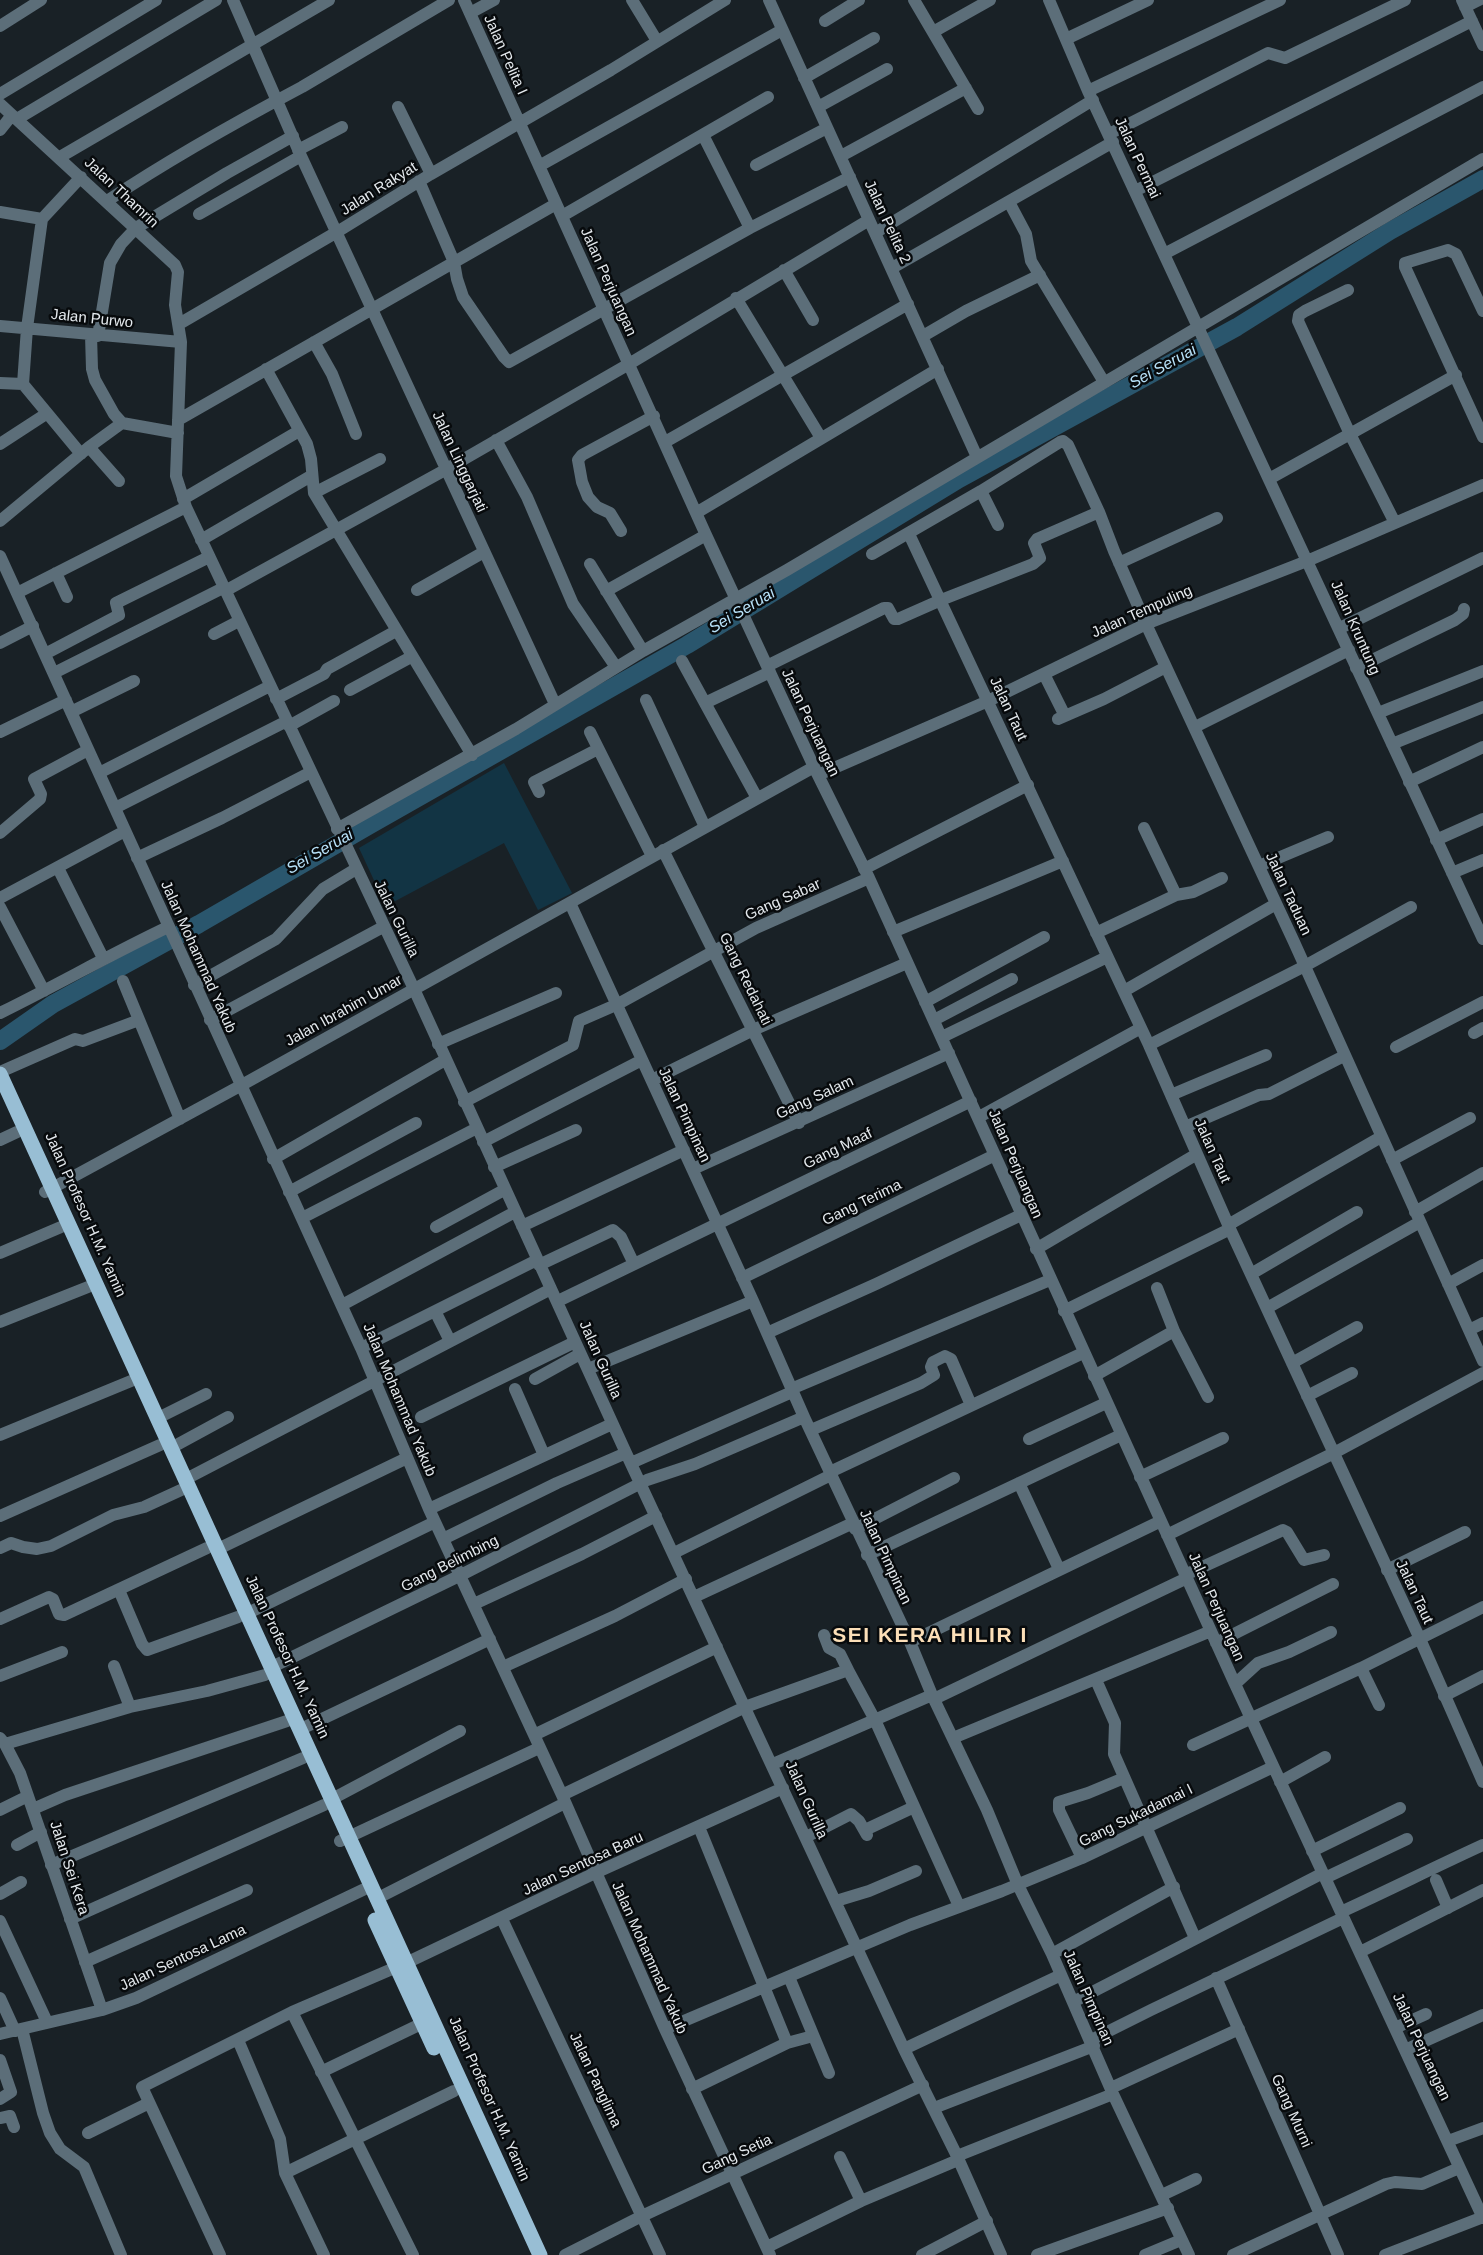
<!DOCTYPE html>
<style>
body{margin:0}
canvas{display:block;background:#192126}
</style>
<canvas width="1483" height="2255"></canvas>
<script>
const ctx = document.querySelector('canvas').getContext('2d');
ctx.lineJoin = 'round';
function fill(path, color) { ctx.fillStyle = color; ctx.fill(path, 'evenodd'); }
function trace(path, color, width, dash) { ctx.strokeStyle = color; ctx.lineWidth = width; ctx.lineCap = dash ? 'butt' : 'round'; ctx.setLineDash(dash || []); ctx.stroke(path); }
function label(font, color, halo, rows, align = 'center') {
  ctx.font = font + ' Helvetica,sans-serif'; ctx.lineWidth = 5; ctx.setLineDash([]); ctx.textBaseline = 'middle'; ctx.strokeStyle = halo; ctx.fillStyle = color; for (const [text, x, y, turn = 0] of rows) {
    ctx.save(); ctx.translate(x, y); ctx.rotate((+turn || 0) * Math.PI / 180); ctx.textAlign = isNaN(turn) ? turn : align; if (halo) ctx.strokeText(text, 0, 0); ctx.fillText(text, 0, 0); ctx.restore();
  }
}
fill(new Path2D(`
 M504 763 572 893 538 910 504 843 386 906 359 848Z`), '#123444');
trace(new Path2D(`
 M0 1041 53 1004 199 924 370 825 687 645 959 479 1237 327 1390 231 1483 179`), '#2a566d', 18);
trace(new Path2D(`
 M233 0 301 156 555 704
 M464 0 706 535 814 767 869 878 1235 1684 1483 2218
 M632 0 657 41
 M769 0 977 457
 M914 0 978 109
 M1049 0 1088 91 1483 939
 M1462 0 1483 45
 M1465 7 1479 0
 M470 13 494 0
 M825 21 859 0
 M0 26 41 0
 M933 32 990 0
 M1066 39 1148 0
 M804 78 874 38
 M1088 91 1280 0
 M0 94 156 0
 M0 104 175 265 178 272 175 305 181 342 176 476 186 507 414 989 626 1453 904 2049 957 2156 1001 2255
 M398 107 431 174
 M818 107 887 69
 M17 119 216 0
 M0 130 12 115
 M1109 134 1268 53 1285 58 1405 0
 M703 135 750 228
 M298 150 342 127
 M841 156 966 88
 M60 157 329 0
 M756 165 827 128
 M539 166 782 30
 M81 177 42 219 27 328 23 384 81 454
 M419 181 454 262 457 279 463 297 504 357 509 362 750 228 850 177
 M1135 191 1472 21
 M107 201C170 159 236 122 302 87L449 0
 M1009 202 1026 234 1031 261 1104 382
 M0 212 42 219
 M199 214 301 156
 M562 216 768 97
 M875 233 1093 100
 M1164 254 1483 87
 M892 268 1113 142
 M784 270 813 320
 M1348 290 1305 311 1299 315 1298 321 1350 434 1395 523
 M736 298 821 438
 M1483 311 1456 254 1448 250 1405 263V267L1483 437
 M179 324 337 232 431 174 611 70 725 0
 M0 326 181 342
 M91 335 92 369 95 380 114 414 122 423 178 433
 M98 336 110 263 121 244 136 228 227 173 293 136
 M923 336 966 311 1040 275
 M314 342 332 374 356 434
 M266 369 307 444 311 459 314 493 472 755
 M0 383 23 384
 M178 420 556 204
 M496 440 527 497 573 604 616 667
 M665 442 908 304
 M0 444 46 414
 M89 447 119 481
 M1269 479 1456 375
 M981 491 998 525
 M314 493 380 459
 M183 499 299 431
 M696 513 938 369
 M0 521 89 447 122 423
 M621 531 610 513 597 507 588 497 582 482 578 460 582 455 654 416
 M909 534 1149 1045 1230 1229 1420 1639 1483 1782
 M201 540 311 476
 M872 554 981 491 1060 442 1063 441 1068 445 1099 512 1114 551 1146 624 1294 942 1483 1361
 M0 556 361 1348 429 1509 562 1795 665 2029 770 2255
 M1119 563 1217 518
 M590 564 643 651
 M56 573 67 597
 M417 590 484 552
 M225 591 445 470 629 364 869 220
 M606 591 706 535
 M17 593 186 507
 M1340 628 1483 558
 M214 634 239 621
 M0 643 33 626
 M45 654 119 615 116 603 209 557
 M682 661 757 798
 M767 666 884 608H888L894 619H898L941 600 1033 564 1040 558 1034 543 1037 539 1099 512
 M1356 668 1455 620 1463 614 1464 609
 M54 673 223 588
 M1044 674 1063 712
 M350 690 411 657
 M276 699 324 674 327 669 396 631
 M646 700 705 827
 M705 703 770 672
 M71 712 134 681
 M1378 713 1483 671
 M1058 719 1104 699 1166 667
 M289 726 334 701
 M1195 727 1349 650
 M0 732 66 700
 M590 732 652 856
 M1392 744 1483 707
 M99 773 270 686
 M818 775 988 701 1146 624 1307 561 1483 485
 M1409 782 1483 747
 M539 792 534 782 598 749
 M115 808 287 721
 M1144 828 1176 895
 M337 829 516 729 643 651 787 570 1483 159
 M0 833 40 799 41 794 34 779 88 750
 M1436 840 1483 819
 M663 850 799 1123
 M137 858 222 818 311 772
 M1259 866 1328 837
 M58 868 103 958
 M864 869 1028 785
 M1452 873 1483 860
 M0 898 125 831
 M570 903 753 1301 804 1417 910 1642 932 1695 987 1810 1018 1885 1052 1954 1113 2094 1189 2255
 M0 907 44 991
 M893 932 1063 861
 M1096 933 1176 895 1193 892 1222 878
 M123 981 180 1119
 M194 985 276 939 323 889 356 869
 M1124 991 1276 904
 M925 1002 1044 937
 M0 1013C57 985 111 954 168 927
 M210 1020 383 927
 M934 1020 1012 979
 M1474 1033 1483 1028
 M942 1037 1107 957
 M438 1044 556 993
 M1149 1045 1303 967 1411 907
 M1396 1047 1483 1002
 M0 1072 75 1039 83 1041 139 1020
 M652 1080 753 1030 907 963
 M1171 1095 1266 1055
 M464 1102 573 1045 579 1021 618 1004 756 928 869 878
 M979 1117 1141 1028
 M1185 1127 1259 1095 1269 1094 1344 1056
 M0 1140 17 1132
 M483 1142 642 1060
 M273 1159 445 1060
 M1392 1160 1470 1118
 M494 1167 576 1130
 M693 1169 949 1053
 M45 1192 240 1086 814 767
 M289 1192 416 1123
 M1415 1212 1483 1173
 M302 1218 477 1128
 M1228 1225 1381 1137
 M522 1226 684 1150
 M436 1227 504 1190
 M1036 1249 1197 1154
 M0 1253 61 1227
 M539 1265 613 1230 621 1237 634 1264
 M1251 1274 1357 1212
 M742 1278 995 1155
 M1448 1284 1483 1265
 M1157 1288 1174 1331
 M558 1301 971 1101
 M342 1305 515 1212
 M1267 1308 1420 1222
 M435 1311 450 1341
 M1064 1311 1230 1229
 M0 1322 88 1287
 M1469 1330 1483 1323
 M767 1333 876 1284 1021 1215
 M361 1348 537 1260
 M1292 1363 1357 1327
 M588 1369 753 1301
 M1094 1376 1174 1331 1208 1397
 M535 1379 580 1354
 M515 1389 544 1455
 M791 1389 1050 1280
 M1307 1396 1352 1373
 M421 1417 575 1342
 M158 1418 206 1394
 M811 1430 921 1383 934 1375 931 1367 933 1362 945 1356 951 1359 971 1405
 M0 1435 131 1381
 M1029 1439 1106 1403
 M171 1448 228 1417
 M631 1463 792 1392
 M830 1472 1083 1353
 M1140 1477 1223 1438
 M186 1479 551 1289
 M1019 1483 1059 1569
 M429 1509 612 1424
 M0 1516 160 1445
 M855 1529 954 1478
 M1167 1535 1332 1454 1483 1373
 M443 1539 557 1483 626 1453
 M0 1548 11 1543 23 1547 37 1549 51 1546 113 1515 144 1507 181 1490
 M218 1549 407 1458
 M674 1553 831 1475
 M867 1555 1121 1435
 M1387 1570 1465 1532
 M1185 1575 1283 1530 1287 1532 1304 1560 1324 1555
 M119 1590 142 1644 147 1650 238 1617
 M694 1597 853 1523
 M474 1604 582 1554 656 1516
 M248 1613 435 1522
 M0 1619 49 1597 53 1599 59 1614 64 1615 207 1548
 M824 1635 829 1648 840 1654 848 1670
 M910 1642 1161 1521
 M1216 1643 1333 1584
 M114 1666 130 1707
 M272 1667 461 1575 647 1480 695 1464 804 1417
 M503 1667 615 1616 686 1579
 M1361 1668 1379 1705
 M0 1676 62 1652
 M1096 1680 1115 1723 1114 1754 1195 1938
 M1235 1684 1258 1663 1289 1652 1331 1632
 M1444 1696 1483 1676
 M934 1699 1187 1578
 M301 1729 490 1639
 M534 1735 717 1647
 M0 1738 5 1744 20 1773 102 2010
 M953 1738 1211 1631
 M5 1744 130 1707 207 1691 265 1675
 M1193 1745 1361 1668 1483 1607
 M773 1764 932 1695
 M1280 1782 1325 1757
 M562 1795 745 1707 848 1670 875 1720 959 1906
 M332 1799 460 1731
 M33 1809 65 1795 287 1721
 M0 1810 28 1796
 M699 1827 787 2043 813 2036
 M865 1830 914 1807
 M806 1837 851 1814 859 1821 867 1835
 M340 1841 539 1748
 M17 1845 41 1832
 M1312 1851 1400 1808
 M1082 1858 1059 1810V1802L1088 1793 1124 1778
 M51 1865 303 1758
 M1325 1878 1407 1839
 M1436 1880 1448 1908
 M0 1894 21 1882
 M376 1899 565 1803
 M836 1901 869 1891 916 1871
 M1341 1912C1389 1890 1435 1867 1483 1845
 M70 1919 324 1805
 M502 1919 660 2255
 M0 1921 47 2022
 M1360 1952 1483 1890
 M1052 1954 1174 1887
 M85 1962 247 1890
 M789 1977 829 2073
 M1216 1978 1338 2255
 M0 1998 15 2031
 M1073 2002 1323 1873
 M292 2012 413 2255
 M1395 2028 1426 2014
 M22 2029 43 2113 50 2133 60 2149 84 2167 121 2255
 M665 2029 910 1925 1002 1891 1082 1858 1273 1767
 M0 2034 102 2010 136 1998 371 1886
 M238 2040 280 2139 285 2173 324 2255
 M1091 2040 1151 2010 1343 1918
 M904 2049 1061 1975
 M1405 2050 1483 2015
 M0 2060 11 2092 0 2099
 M321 2072 423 2023
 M1111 2088 1239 2029
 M692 2089 787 2043
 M934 2108 1094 2046
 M0 2118 10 2116 14 2127
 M88 2133 149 2103
 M1448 2141 1483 2128
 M957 2156 1113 2094
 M285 2173 454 2091
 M1162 2195 1196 2179
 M861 2201 958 2160
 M767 2247 861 2201 840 2157
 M220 2255 142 2087 292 2012 406 1963 595 1873 783 1788
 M565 2255 642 2216 923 2085
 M922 2255 987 2221
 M1037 2255 1168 2208
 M1145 2255 1181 2240
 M1233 2255 1386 2184 1395 2182 1422 2184 1459 2168
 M1385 2255 1483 2217`), '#5c6e79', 12);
trace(new Path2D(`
 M0 1074 540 2255
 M375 1920 434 2048`), '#98bed4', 15);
label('15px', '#e4e9ed', '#070a0c', [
 ["Jalan Pelita I",505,55,66],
 ["Jalan Permai",1137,158,65],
 ["Jalan Rakyat",379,189,-32],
 ["Jalan Thamrin",121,193,43],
 ["Jalan Pelita 2",887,222,65],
 ["Jalan Perjuangan",608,282,66],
 ["Jalan Purwo",92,319,6],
 ["Jalan Linggarjati",459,462,65],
 ["Jalan Tempuling",1142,612,-24],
 ["Jalan Kruntung",1355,628,66],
 ["Jalan Taut",1008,709,65],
 ["Jalan Perjuangan",810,723,65],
 ["Jalan Taduan",1288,894,65],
 ["Gang Sabar",783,900,-24],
 ["Jalan Gurilla",396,919,64],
 ["Jalan Mohammad Yakub",198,957,66],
 ["Gang Redahati",745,979,64],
 ["Jalan Ibrahim Umar",344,1011,-29],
 ["Gang Salam",815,1098,-25],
 ["Jalan Pimpinan",684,1115,65],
 ["Gang Maaf",838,1149,-26],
 ["Jalan Taut",1212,1151,66],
 ["Jalan Perjuangan",1015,1164,67],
 ["Gang Terima",862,1203,-26],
 ["Jalan Profesor H.M. Yamin",85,1215,66],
 ["Jalan Gurilla",600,1360,66],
 ["Jalan Mohammad Yakub",399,1400,67],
 ["Jalan Pimpinan",885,1557,65],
 ["Gang Belimbing",450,1564,-27],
 ["Jalan Taut",1414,1592,65],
 ["Jalan Perjuangan",1216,1607,66],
 ["Jalan Profesor H.M. Yamin",287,1657,65],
 ["Jalan Gurilla",806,1800,66],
 ["Gang Sukadamai I",1136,1816,-26],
 ["Jalan Sentosa Baru",583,1864,-25],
 ["Jalan Sei Kera",69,1868,72],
 ["Jalan Sentosa Lama",183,1958,-25],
 ["Jalan Mohammad Yakub",649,1958,66],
 ["Jalan Pimpinan",1088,1998,66],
 ["Jalan Perjuangan",1421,2047,65],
 ["Jalan Panglima",595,2080,65],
 ["Jalan Profesor H.M. Yamin",489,2099,66],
 ["Gang Murni",1291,2111,66],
 ["Gang Setia",737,2155,-25]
]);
label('italic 16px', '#b8e2f9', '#070a0c', [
 ["Sei Seruai",1163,367,-29],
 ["Sei Seruai",742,611,-31],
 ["Sei Seruai",320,852,-30]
]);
ctx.letterSpacing = '1.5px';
label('bold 21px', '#fcdfb8', '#070a0c', [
 ["SEI KERA HILIR I",930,1636]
]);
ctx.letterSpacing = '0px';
</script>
